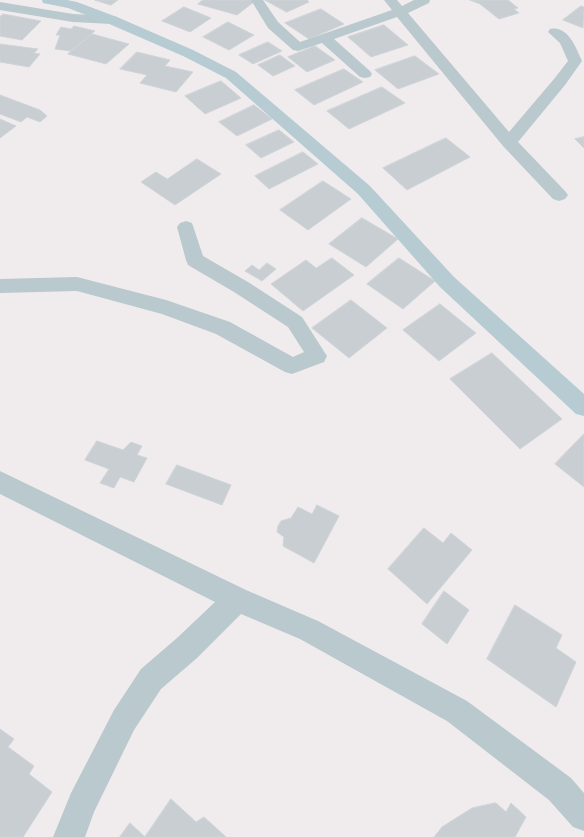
<!DOCTYPE html>
<style>
body{margin:0}
canvas{display:block;background:#f0eced}
</style>
<canvas width="584" height="837"></canvas>
<script>
const ctx = document.querySelector('canvas').getContext('2d');
ctx.lineJoin = 'round';
function fill(path, color) { ctx.fillStyle = color; ctx.fill(path, 'evenodd'); }
function trace(path, color, width, dash) { ctx.strokeStyle = color; ctx.lineWidth = width; ctx.lineCap = dash ? 'butt' : 'round'; ctx.setLineDash(dash || []); ctx.stroke(path); }
const building = new Path2D(`
 M95 0H118L111 5Z
 M203 0H252L255 1 237 15 198 4Z
 M265 0H307L309 2 287 12Z
 M470 0H508L518 8 514 9 519 13 499 19 480 4Z
 M581 6 584 7 583 28 563 20Z
 M184 7 211 18 190 32 162 21Z
 M321 9 344 24 309 39 285 23Z
 M3 14 41 21 22 40 0 36V17Z
 M228 22 254 35 229 50 203 37Z
 M384 25 408 45 371 57 348 37Z
 M74 26 95 31 71 51 55 49 60 35H56L61 27 71 29Z
 M92 34 129 44 106 64 68 54Z
 M268 42 282 51 253 64 239 55Z
 M0 44 38 49 34 53 40 54 29 67 0 62Z
 M315 46 335 60 307 72 288 57Z
 M137 52 170 60 165 66 193 72 176 92 140 83 147 75 120 69Z
 M280 55 295 66 273 76 258 65Z
 M415 56 439 74 398 89 375 70Z
 M344 69 363 82 314 105 295 90Z
 M221 81 241 98 205 114 185 96Z
 M382 87 405 103 349 129 327 111Z
 M0 95 40 110 47 116 40 122 27 117 21 122 0 114Z
 M254 105 272 119 237 136 219 122Z
 M0 119 16 126 0 138Z
 M279 130 294 142 261 158 246 145Z
 M584 137V148L575 139Z
 M446 138 470 157 407 190 383 168Z
 M303 152 318 164 269 189 255 176Z
 M197 159 221 174 175 205 141 182 156 172 167 179Z
 M323 181 351 199 308 230 280 210Z
 M362 218 398 239 366 267 329 244Z
 M332 258 354 275 303 311 271 284 306 260 316 268Z
 M399 258 435 281 403 309 367 284Z
 M267 263 276 269 262 281 245 271 252 265 259 270Z
 M351 300 387 328 349 358 312 328Z
 M440 304 476 333 439 361 403 330Z
 M492 353 562 419 520 449 450 379Z
 M584 434V487L555 464Z
 M97 441 123 450 131 442 142 446 137 455 147 458 134 482 120 477 114 488 100 483 109 469 85 460Z
 M177 465 231 485 222 505 166 484Z
 M317 505 339 516 314 563 283 546 284 537 277 532 278 526 281 521 291 518 298 507 312 514Z
 M424 528 443 543 451 533 472 550 427 604 388 569Z
 M444 591 469 610 447 644 422 624Z
 M515 605 562 635 556 648 576 662 556 707 487 659Z
 M0 729 14 739 8 747 34 766 29 774 52 792 23 837H0Z
 M171 799 196 822 204 817 226 837H145Z
 M496 803 506 812 511 803 526 817 515 837H434L442 827 472 808Z
 M130 823 145 837H120Z`);
fill(building, '#c8ced2');
trace(building, '#cfd4d9', 1);
fill(new Path2D(`
 M251 0H263L278 22 300 42 392 10 384 0H397L402 6 414 0H430L429 3 408 13 509 132 554 79 568 61 560 43 548 32 550 29C568 25 576 48 582 61L565 85 518 142 565 191 568 195 565 199 559 201 553 199 503 146 397 17 334 39 370 71 372 74 370 77 365 78 360 77 322 43 298 51 293 50 268 28Z
 M0 2 73 14 112 16 117 17 119 20 117 23 112 24 73 22 0 10Z
 M186 221 192 223 203 256 248 282 302 317 327 356 324 362 292 374 285 372 216 334 162 314 77 291 0 293V279L77 277 166 300 230 322 293 357 304 352 288 327 234 292 188 265 186 260 177 227 180 223Z
 M0 471 246 590 318 621 467 701 571 778 584 793V831L573 827 549 800 447 721 300 639 241 614 197 658 161 689 134 730 94 812 85 837H53L71 793 114 710 141 669 177 638 215 602 0 494Z`), '#b9c9ce');
fill(new Path2D(`
 M42 0H67L77 2 117 17 193 50 236 72 370 186 454 277 584 394V416L576 414 440 287 358 194 226 78 183 56 107 23 68 8 43 3Z`), '#b7cbd3');
</script>
